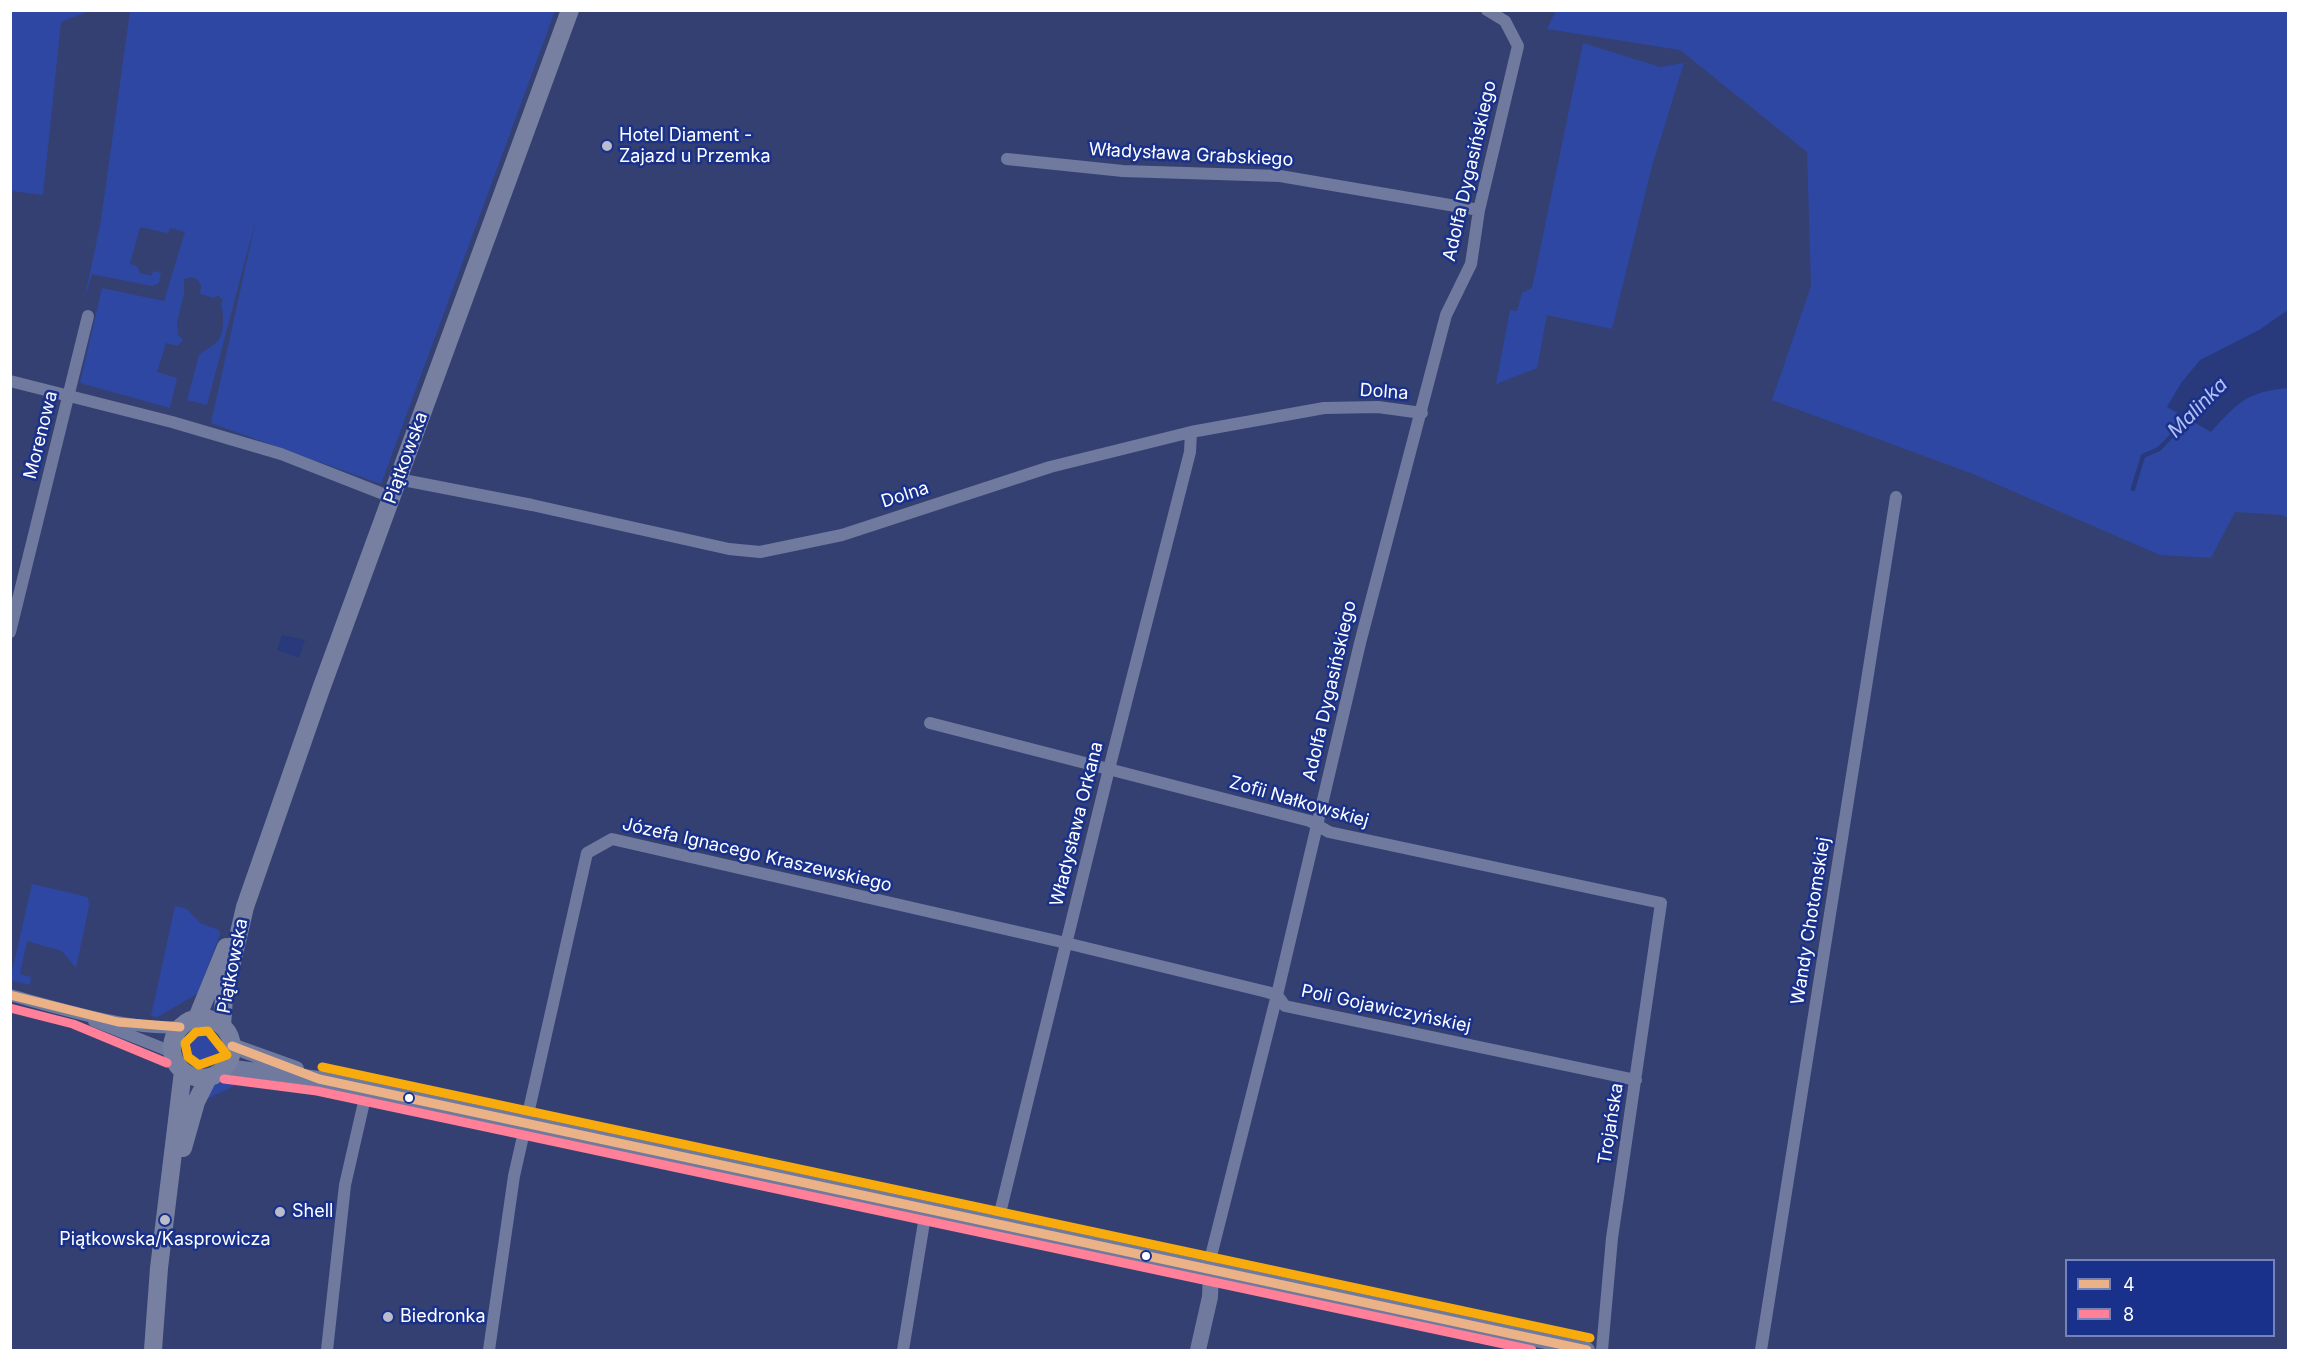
<!DOCTYPE html>
<meta charset="utf-8">
<style>
body{margin:0}
#map{position:relative;width:2299px;height:1361px;overflow:hidden;background:#344071;font-family:Inter,sans-serif}
canvas{display:block}
.frame{position:absolute;inset:0;border:12px solid #fff;pointer-events:none}
.legend{position:absolute;left:2065px;top:1259px;width:210px;height:78px;box-sizing:border-box;background:#1a318b;border:2px solid #7683b9;margin:0;padding:8px 10px;list-style:none;font-size:18px;color:#fff}
.legend li{display:flex;align-items:center;gap:12px;height:30px}
.legend b{width:30px;border:2px solid #7683b9}
</style>
<div id="map">
<canvas width="2299" height="1361"></canvas>
<div class="frame"></div>
<ul class="legend">
<li><b style="height:8px;background:#ebb288"></b>4</li>
<li><b style="height:8px;background:#ff8098"></b>8</li>
</ul>
</div>
<script>
const ctx = document.querySelector('canvas').getContext('2d');
ctx.lineJoin = 'round';
function fill(path, color) { ctx.fillStyle = color; ctx.fill(path, 'evenodd'); }
function trace(path, color, width, dash) { ctx.strokeStyle = color; ctx.lineWidth = width; ctx.lineCap = dash ? 'butt' : 'round'; ctx.setLineDash(dash || []); ctx.stroke(path); }
function label(font, color, halo, rows, align = 'center') {
  ctx.font = font + ' Inter,sans-serif'; ctx.lineWidth = 5; ctx.setLineDash([]); ctx.textBaseline = 'middle'; ctx.strokeStyle = halo; ctx.fillStyle = color; for (const [text, x, y, turn = 0] of rows) {
    ctx.save(); ctx.translate(x, y); ctx.rotate((+turn || 0) * Math.PI / 180); ctx.textAlign = isNaN(turn) ? turn : align; if (halo) ctx.strokeText(text, 0, 0); ctx.fillText(text, 0, 0); ctx.restore();
  }
}
fill(new Path2D(`
 M1556 10 2288 11V519L2283 515 2235 512 2211 558 2160 555 1973 474 1772 400 1811 286 1807 152 1680 50 1547 29Z
 M10 11H89L61 22 43 195 11 191Z
 M130 11H555L381 484 211 423 256 219 207 405 187 400 199 355C205 350 211 347 216 343 225 335 224 314 221 304L223 300 218 295 214 298 200 294 201 286 198 280 192 277 184 279V293L177 323 178 335 183 339 178 346 166 343 157 372 177 378 170 408 80 383 102 288 164 301 185 232 170 228 168 233 140 227 130 264 137 266 140 273 151 276 153 271 161 273 159 283 152 286 92 274 84 301 101 220Z
 M1583 43 1660 67 1684 63 1652 166 1612 329 1547 315 1537 368 1496 384 1510 310 1517 311 1522 293 1532 288Z
 M32 884 88 897 89 906 76 968 62 951 27 941 20 974 31 977 30 985 10 980Z
 M175 906 187 909 200 923 219 930 220 934 198 993 158 1017 151 1016Z
 M17 1006 76 1022 130 1042 11 1012 10 1009Z
 M183 1048a19 19 0 1 1 38 0a19 19 0 1 1-38 0Z
 M233 1074H246L244 1081 205 1100 214 1083Z`), '#2e47a2');
fill(new Path2D(`
 M2288 310V388C2247 392 2238 402 2211 432L2167 407 2181 383 2200 360 2259 330Z
 M282 635 305 640 299 658 277 650Z`), '#28397c');
trace(new Path2D(`
 M2133 489 2143 456 2159 449 2190 417`), '#28397c', 4.5);
trace(new Path2D(`
 M1007 159 1123 171 1280 176 1479 210
 M10 381 172 422 281 454 391 497
 M398 479 532 505 729 549 760 552 842 535 1050 467 1191 432 1324 408 1378 407 1422 413
 M10 632 88 316
 M930 723 1310 821 1329 832 1661 903 1612 1238 1602 1350
 M10 995C58 1008 132 1031 180 1027
 M94 1021 172 1052
 M997 1225 1109 769 1190 452 1191 432
 M1211 1272 1212 1252 1277 995 1360 643 1446 315 1471 264 1479 210 1518 46 1505 21 1487 10
 M327 1350 345 1185 367 1089
 M489 1350 514 1176 587 853 612 839 1066 943 1267 992 1277 995 1285 1006 1636 1080
 M903 1350 926 1210
 M1761 1350 1896 497`), '#707a9e', 12);
trace(new Path2D(`
 M232 1046 296 1069
 M226 1067 319 1079 1587 1350
 M1198 1350 1210 1297 1211 1272`), '#707a9e', 16);
trace(new Path2D(`
 M197 1018 226 947
 M172 1048a30 30 0 1 1 60 0a30 30 0 1 1-60 0Z
 M222 1026 224 997 245 907 321 689 570 10
 M183 1148 196 1102 208 1078
 M153 1350 159 1268 183 1071`), '#7780a1', 18);
trace(new Path2D(`
 M10 995 118 1022 180 1027
 M232 1046 319 1079 1587 1350`), '#ebb288', 9);
trace(new Path2D(`
 M10 1008 73 1024 167 1063
 M224 1079 317 1091 1532 1350`), '#ff8098', 9);
trace(new Path2D(`
 M208 1031 227 1055 199 1065 188 1057 185 1043 196 1032Z
 M322 1067 1590 1338`), '#f8ab0d', 9);
for (const [x, y, r, color] of [
 [607,146,6,"#b8bccd"],
 [409,1098,5,"#fff"],
 [280,1212,6,"#b8bccd"],
 [165,1220,6,"#b8bccd"],
 [1146,1256,5,"#fff"],
 [388,1317,6,"#b8bccd"]
]) { const dot = new Path2D(); dot.arc(x, y, r, 0, 2 * Math.PI); ctx.fillStyle = color; ctx.fill(dot); trace(dot, '#1a318b', 2); }
label('18px', '#fff', '#1a318b', [
 ["Hotel Diament -",619,136],
 ["Zajazd u Przemka",619,157],
 ["Shell",292,1212],
 ["Piątkowska/Kasprowicza",165,1240,"center"],
 ["Biedronka",400,1317]
], 'left');
label('18px', '#fff', '#1a318b', [
 ["Władysława Grabskiego",1191,155,3],
 ["Adolfa Dygasińskiego",1470,171,-77],
 ["Dolna",1384,392,4],
 ["Morenowa",41,435,-76],
 ["Piątkowska",406,458,-70],
 ["Dolna",905,495,-18],
 ["Adolfa Dygasińskiego",1330,691,-77],
 ["Zofii Nałkowskiej",1299,802,16],
 ["Władysława Orkana",1077,824,-76],
 ["Józefa Ignacego Kraszewskiego",757,855,13],
 ["Wandy Chotomskiej",1811,921,-81],
 ["Piątkowska",233,966,-79],
 ["Poli Gojawiczyńskiej",1386,1009,12],
 ["Trojańska",1611,1124,-81]
]);
label('italic 20px', '#b1c0f5', '#1a318b', [
 ["Malinka",2198,408,-45]
]);
</script>
